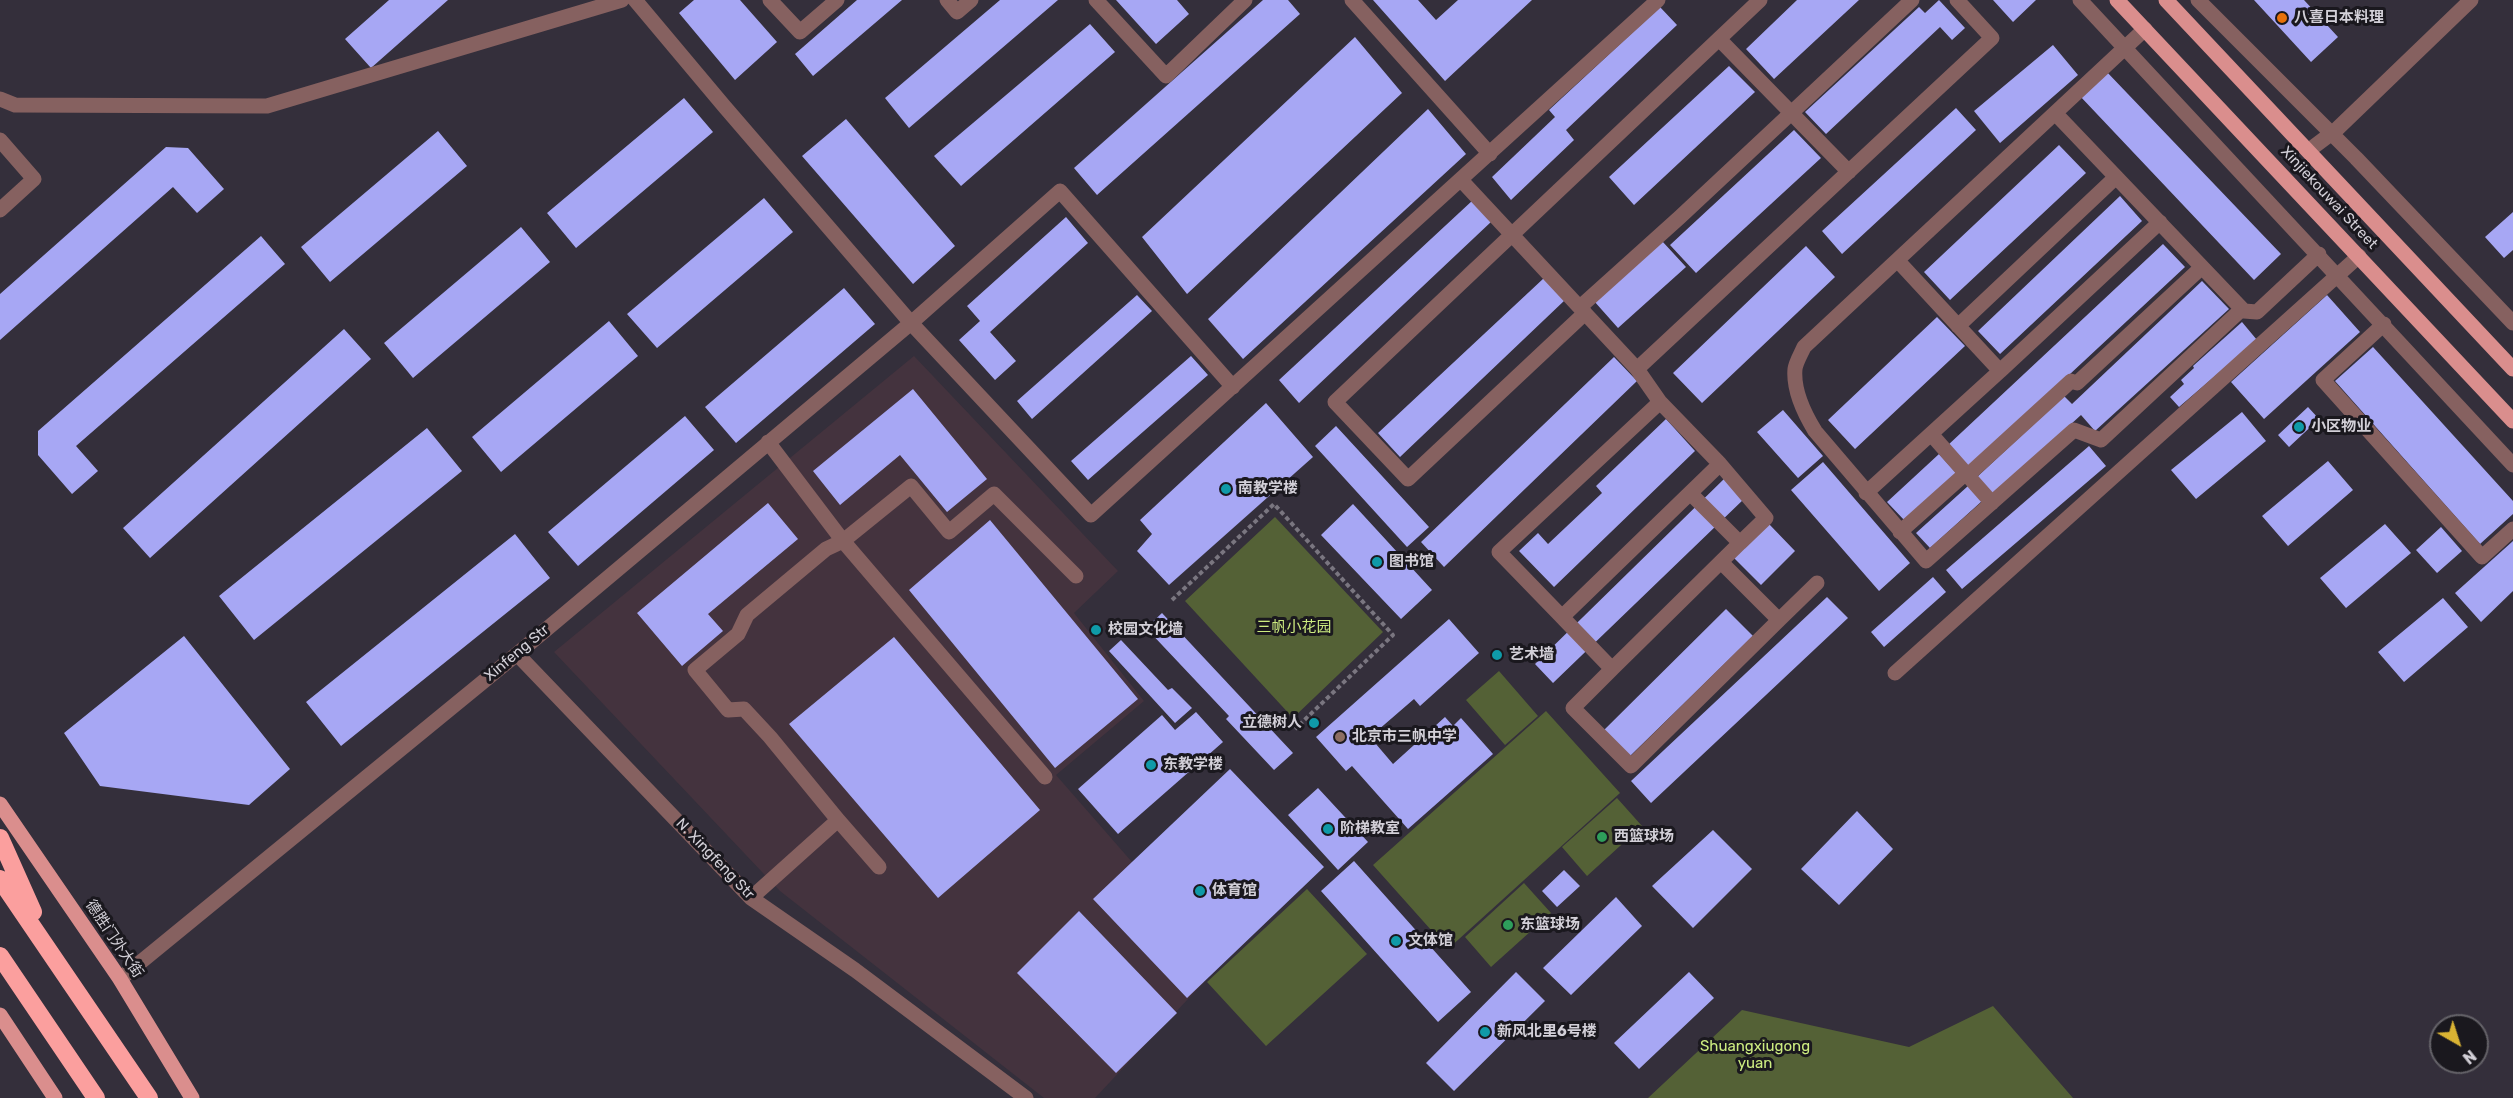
<!DOCTYPE html>
<meta charset="utf-8">
<style>
body{margin:0}
#map{position:relative;width:2513px;height:1098px;overflow:hidden;background:#342f3b;font-family:Rubik,sans-serif}
canvas{display:block}
.north{position:absolute;left:2429px;top:1014px;width:60px;height:60px;box-sizing:border-box;background:#1a181e;border:2px solid #646268;border-radius:50%;rotate:141deg;font-size:16px;font-weight:700;line-height:24px;text-align:center;color:#d3d0d8}
.north::after{content:'';display:block;margin:auto;width:21px;height:27px;background:#dab333;clip-path:polygon(50% 0,100% 100%,50% 72%,0 100%)}
</style>
<div id="map">
<canvas width="2513" height="1098"></canvas>
<div class="north">N</div>
</div>
<script>
const ctx = document.querySelector('canvas').getContext('2d');
ctx.lineJoin = 'round';
function fill(path, color) { ctx.fillStyle = color; ctx.fill(path, 'evenodd'); }
function trace(path, color, width, dash) { ctx.strokeStyle = color; ctx.lineWidth = width; ctx.lineCap = dash ? 'butt' : 'round'; ctx.setLineDash(dash || []); ctx.stroke(path); }
function label(font, color, halo, rows, align = 'center') {
  ctx.font = font + ' Rubik,"Noto Sans SC",sans-serif'; ctx.lineWidth = 6; ctx.setLineDash([]); ctx.textBaseline = 'middle'; ctx.strokeStyle = halo; ctx.fillStyle = color; for (const [text, x, y, turn = 0] of rows) {
    ctx.save(); ctx.translate(x, y); ctx.rotate((+turn || 0) * Math.PI / 180); ctx.textAlign = isNaN(turn) ? turn : align; if (halo) ctx.strokeText(text, 0, 0); ctx.fillText(text, 0, 0); ctx.restore();
  }
}
fill(new Path2D(`
 M914 356 1118 571 1074 613 1144 701 1056 775 1132 862 1204 982 1095 1098H1044L780 891 554 652Z`), '#44333e');
fill(new Path2D(`
 M1275 517 1383 632 1293 718 1185 601Z
 M1499 671 1538 716 1505 745 1466 700Z
 M1546 711 1620 793 1448 949 1373 865Z
 M1617 798 1642 826 1587 876 1562 847Z
 M1524 883 1551 913 1491 967 1465 937Z
 M1307 889 1367 954 1266 1046 1207 982Z
 M1993 1006 2073 1098H1648L1742 1010 1909 1047Z`), '#546136');
fill(new Path2D(`
 M389 0H448L371 68 345 39Z
 M694 0H740L777 42 735 80 679 13Z
 M857 0H902L813 76 795 54Z
 M1000 0H1058L909 128 885 98Z
 M1116 0H1177L1189 14 1156 44Z
 M1263 0H1288L1300 14 1097 195 1074 168Z
 M1373 0H1418L1436 20 1458 0H1532L1445 81Z
 M1797 0H1859L1774 79 1746 49Z
 M1939 0 1965 28 1952 40 1940 27 1826 134 1805 112 1919 7 1925 13Z
 M1993 0H2036L2013 22Z
 M2254 0H2304L2338 37 2311 62Z
 M1660 7 1677 25 1566 130 1574 140 1511 200 1492 177 1555 117 1549 110Z
 M1090 24 1115 52 961 186 934 156Z
 M1355 37 1402 93 1187 294 1142 237Z
 M2053 45 2078 75 2000 143 1974 111Z
 M1729 66 1755 92 1634 205 1609 177Z
 M2105 70 2281 254 2254 280 2079 95Z
 M684 98 713 132 576 248 547 213Z
 M1956 108 1976 130 1842 254 1822 231Z
 M1428 109 1466 154 1243 359 1208 319Z
 M846 119 955 246 913 284 802 156Z
 M1794 130 1821 158 1696 273 1670 245Z
 M438 131 467 166 330 282 301 247Z
 M2059 145 2086 173 1950 300 1924 272Z
 M166 147 188 148 224 189 197 213 173 187 0 340V294Z
 M2120 196 2142 221 2000 354 1978 331Z
 M764 198 793 232 657 348 627 314Z
 M1473 200 1492 221 1299 403 1279 380Z
 M2513 212V250L2504 258 2485 237Z
 M1066 217 1088 243 990 332 1016 361 995 380 959 340 980 321 967 306Z
 M521 227 550 262 413 378 384 343Z
 M261 236 285 264 76 446 98 471 72 494 38 455V431Z
 M1662 241 1686 267 1618 328 1594 301Z
 M2163 244 2185 267 1968 469 1947 446Z
 M1806 246 1835 277 1702 403 1673 373Z
 M1544 278 1565 300 1400 457 1378 433Z
 M2202 281 2229 309 2095 431 2081 415 1992 496 1977 477 2064 396 2072 404Z
 M844 288 875 324 736 443 705 407Z
 M1137 295 1152 311 1032 419 1017 401Z
 M2327 295 2360 332 2264 419 2231 382Z
 M1937 317 1965 346 1855 449 1828 420Z
 M609 321 638 356 501 472 472 437Z
 M2242 322 2257 340 2179 407 2170 397 2184 384 2181 380 2194 368 2193 366Z
 M344 329 371 359 150 558 123 528Z
 M2373 347 2513 501V514L2480 544 2335 381Z
 M1191 356 1208 375 1088 480 1071 461Z
 M1614 357 1637 381 1444 567 1421 542Z
 M913 389 987 479 947 512 900 455 840 505 813 471Z
 M1266 403 1313 457 1169 585 1137 551 1152 534 1140 520Z
 M2308 407 2319 419 2289 447 2278 435Z
 M1783 410 1823 456 1798 478 1757 432Z
 M2242 412 2266 441 2196 499 2171 470Z
 M685 416 714 450 578 566 548 532Z
 M1666 419 1695 451 1554 587 1519 551 1538 533 1548 544 1602 493 1596 486Z
 M1336 426 1429 527 1407 547 1315 446Z
 M427 428 462 471 254 640 219 596Z
 M2089 446 2106 466 1962 589 1946 570Z
 M1939 454 1957 474 1905 521 1887 502Z
 M2328 461 2353 490 2288 546 2262 516Z
 M1823 462 1910 563 1879 591 1791 490Z
 M1725 478 1745 498 1553 683 1535 664Z
 M1968 486 1982 501 1930 548 1916 533Z
 M768 503 798 539 708 614 723 631 682 666 637 613Z
 M1353 504 1432 590 1401 619 1321 535Z
 M990 520 1138 699 1055 768 909 590Z
 M1769 524 1795 551 1761 585 1734 558Z
 M2385 524 2411 553 2346 608 2320 578Z
 M2441 527 2462 551 2437 573 2416 550Z
 M515 534 550 578 341 746 306 702Z
 M2513 541V591L2481 622 2455 593Z
 M1933 577 1946 592 1884 647 1871 632Z
 M1827 597 1848 618 1651 803 1631 781Z
 M2443 598 2468 627 2404 682 2378 652Z
 M1726 609 1753 636 1629 757 1603 731Z
 M1162 613 1293 753 1274 770 1226 719 1229 716 1146 628Z
 M1449 619 1479 653 1420 706 1414 699 1370 737 1393 764 1445 717 1453 726 1461 718 1493 754 1408 829 1352 766 1346 771 1316 737Z
 M184 636 290 769 249 805 100 786 64 733Z
 M894 637 1040 810 938 898 789 724Z
 M1121 640 1168 690 1172 688 1192 708 1175 723 1109 651Z
 M1196 712 1223 742 1118 834 1078 789 1162 715 1175 730Z
 M1230 769 1324 867 1187 998 1093 899Z
 M1318 788 1368 842 1338 870 1288 815Z
 M1857 811 1893 849 1839 905 1801 869Z
 M1713 830 1752 869 1693 928 1652 886Z
 M1354 861 1471 992 1438 1022 1321 891Z
 M1564 870 1580 886 1557 907 1542 891Z
 M1616 897 1642 926 1571 995 1543 968Z
 M1079 911 1177 1013 1116 1073 1017 973Z
 M1516 972 1545 1001 1454 1091 1426 1063Z
 M1689 972 1714 998 1639 1069 1614 1043Z`), '#a7a7f4');
trace(new Path2D(`
 M1172 600 1274 504 1393 635 1295 729`), '#7a7680', 4, [4.5, 3]);
trace(new Path2D(`
 M635 0 724 106 911 323 1091 515 1658 0
 M770 0 800 32 837 0
 M947 0 957 12 971 0
 M1096 0 1166 76 1245 0
 M1352 0 1490 154
 M2080 0 2513 465
 M2198 0 2356 158 2513 323
 M1719 39 1849 172
 M0 99 15 105 267 106 622 0
 M2055 113 2145 29
 M0 140 34 179 0 210
 M2308 151 2336 130 2471 0
 M1461 180 1637 369 1992 38 1957 0
 M1580 307 1680 217 1912 0
 M2242 309 2101 440 2074 430 1926 561 1815 431C1804 413 1793 391 1795 369 1796 362 1801 354 1804 347L2055 113 2244 311 2257 312 2319 254
 M1585 313 1408 479 1335 402 1760 0
 M2384 324 2323 380 2482 557 2513 529
 M1958 326 2116 177
 M1637 369 1660 402 1720 464 1562 617 1499 552 1660 402
 M2000 371 2160 222
 M1931 434 1992 503
 M768 442 843 541 1045 777
 M1720 464 1766 518 1740 543
 M1968 475 2071 381 2077 383 2202 267
 M1866 493 2000 371 1898 261
 M1900 532 1966 473
 M1562 617 1612 669 1740 543 1690 493
 M1779 620 1817 583
 M517 654 751 898 855 970 1026 1098
 M1612 669 1573 708 1631 766 1779 620 1721 562
 M1895 673 2359 256
 M838 820 770 737 744 709 728 710 695 670 738 634 747 615 826 549 843 541 911 486 949 532 994 494 1076 576
 M751 898 838 820 879 867
 M120 979 517 654 911 323 1060 191 1233 387`), '#866160', 15);
trace(new Path2D(`
 M2117 0 2513 421
 M2166 0 2513 369
 M0 804 120 979 192 1098
 M0 1015 55 1098`), '#da8e8d', 15);
trace(new Path2D(`
 M0 838 33 912
 M0 879 149 1098
 M0 956 96 1098`), '#fb9f9e', 18);
for (const [x, y, r, color] of [
 [2282,18,6,"#e8710a"],
 [2299,427,6,"#0f9aa8"],
 [1226,489,6,"#0f9aa8"],
 [1377,562,6,"#0f9aa8"],
 [1096,630,6,"#0f9aa8"],
 [1497,655,6,"#0f9aa8"],
 [1314,723,6,"#0f9aa8"],
 [1340,737,6,"#8d6e63"],
 [1151,765,6,"#0f9aa8"],
 [1328,829,6,"#0f9aa8"],
 [1602,837,6,"#2e9e5b"],
 [1200,891,6,"#0f9aa8"],
 [1508,925,6,"#2e9e5b"],
 [1396,941,6,"#0f9aa8"],
 [1485,1032,6,"#0f9aa8"]
]) { const dot = new Path2D(); dot.arc(x, y, r, 0, 2 * Math.PI); ctx.fillStyle = color; ctx.fill(dot); trace(dot, '#1a181e', 2); }
label('bold 15px', '#d3d0d8', '#1a181e', [
 ["八喜日本料理",2294,18],
 ["小区物业",2311,427],
 ["南教学楼",1238,489],
 ["图书馆",1389,562],
 ["校园文化墙",1108,630],
 ["艺术墙",1509,655],
 ["立德树人",1302,723,"right"],
 ["北京市三帆中学",1352,737],
 ["东教学楼",1163,765],
 ["阶梯教室",1340,829],
 ["西篮球场",1614,837],
 ["体育馆",1212,891],
 ["东篮球场",1520,925],
 ["文体馆",1408,941],
 ["新风北里6号楼",1497,1032]
], 'left');
label('15px', '#d3d0d8', '#1a181e', [
 ["Xinjiekouwai Street",2329,198,47],
 ["Xinfeng Str",517,653,-40],
 ["N. Xingfeng Str",715,859,46],
 ["德胜门外大街",114,939,56]
]);
label('15px', '#cdec80', '#1a181e', [
 ["三帆小花园",1294,628],
 ["Shuangxiugong",1755,1047],
 ["yuan",1755,1064]
]);
</script>
